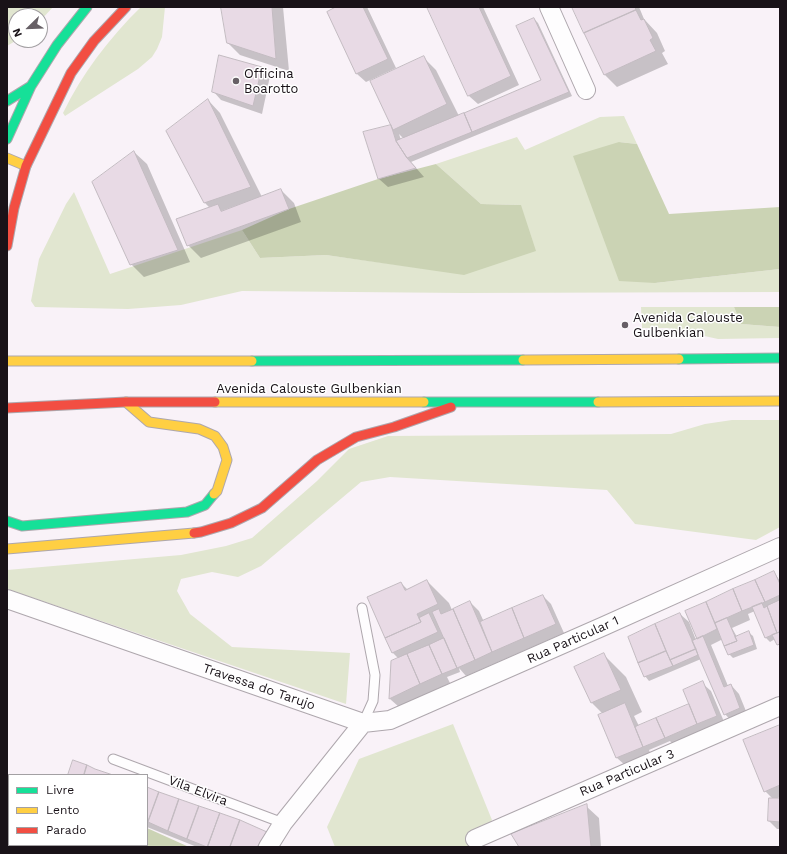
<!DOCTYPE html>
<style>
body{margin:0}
#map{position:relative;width:787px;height:854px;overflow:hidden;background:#f9f2f8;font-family:"Work Sans",sans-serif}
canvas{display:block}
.frame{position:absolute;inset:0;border:8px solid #191218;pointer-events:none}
.legend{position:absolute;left:8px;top:774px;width:140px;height:72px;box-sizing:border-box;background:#fff;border:1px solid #a3a0a3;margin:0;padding:5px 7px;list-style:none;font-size:12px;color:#191218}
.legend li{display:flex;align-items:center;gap:8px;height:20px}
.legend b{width:20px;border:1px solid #a3a0a3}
.north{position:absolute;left:8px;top:8px;width:40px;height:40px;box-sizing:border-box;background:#fff;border:1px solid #a3a0a3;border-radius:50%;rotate:247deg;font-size:11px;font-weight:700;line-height:16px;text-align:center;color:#191218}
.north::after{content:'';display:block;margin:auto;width:14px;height:18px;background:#676066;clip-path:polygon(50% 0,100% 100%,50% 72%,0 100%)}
</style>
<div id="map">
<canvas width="787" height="854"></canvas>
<div class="frame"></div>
<ul class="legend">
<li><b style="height:5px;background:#16e098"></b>Livre</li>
<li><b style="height:5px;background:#ffcf43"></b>Lento</li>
<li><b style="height:5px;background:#f24e42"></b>Parado</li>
</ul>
<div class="north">N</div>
</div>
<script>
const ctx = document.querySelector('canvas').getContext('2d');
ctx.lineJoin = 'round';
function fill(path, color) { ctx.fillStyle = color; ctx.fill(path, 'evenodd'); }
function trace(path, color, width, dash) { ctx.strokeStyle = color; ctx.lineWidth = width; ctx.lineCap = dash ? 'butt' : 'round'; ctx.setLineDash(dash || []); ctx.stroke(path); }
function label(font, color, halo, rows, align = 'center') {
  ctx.font = font + ' "Work Sans",sans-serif'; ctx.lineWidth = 3; ctx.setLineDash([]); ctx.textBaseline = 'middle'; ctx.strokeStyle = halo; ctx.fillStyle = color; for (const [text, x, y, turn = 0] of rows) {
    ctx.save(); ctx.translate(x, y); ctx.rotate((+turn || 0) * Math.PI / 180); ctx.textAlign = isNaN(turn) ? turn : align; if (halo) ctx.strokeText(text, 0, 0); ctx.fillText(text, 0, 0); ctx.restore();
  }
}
fill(new Path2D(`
 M7 7H53L40 21V16H16L17 40 7 46Z
 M141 7H165L162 37 157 49 152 57 138 69 65 116 63 113C82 74 109 38 141 7Z
 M624 116 637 144 619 142 655 283 780 269V292L463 293 242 291 181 305 128 309 35 307 31 301 39 259 66 204 74 192 110 274 242 230 260 258 326 255 464 274 521 205 481 204 436 164 517 137 525 150 600 117Z
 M641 307H734L741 324 780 327V338L718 339 668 328H642Z
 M732 420H780V527L756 540 635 524 607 490 390 477 361 482 261 566 238 577 212 572 181 579 177 591 190 614 232 647 350 653 346 704 7 589V570L181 555 226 546 252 538 317 481 349 449 388 436 671 434 705 424Z
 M453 724 492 820 478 847H335L327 827 359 759Z`), '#e1e6d0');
fill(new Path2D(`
 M619 142 637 144 669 214 780 207V269L655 283 619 281 573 156Z
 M436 164 481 204 521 205 536 251 464 275 326 255 260 258 242 230 289 209 378 179Z
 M734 307H780V327L741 324Z
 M147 828 189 847H69L68 845H147Z`), '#cbd3b4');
fill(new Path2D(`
 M222 7H283L289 71 240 55 227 42Z
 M339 7H367L396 68 366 82 357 74 328 12Z
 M428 7H483L519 85 478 104 469 96Z
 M573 7H639L644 19 657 33 665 51 662 53 668 64 617 87 604 74Z
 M534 19 538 23 572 96 411 162 424 177 388 187 379 179 390 126 394 129 423 57 436 70 459 116 542 81ZM399 134 404 139 401 140Z
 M262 67 270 76 262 114 221 100 213 91Z
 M208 100 220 113 262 197 281 190 294 203 301 222 201 258 188 245 210 208 205 203Z
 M134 152 147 164 190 262 144 277 131 264Z
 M774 572 780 581V647L775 639 770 642 766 638 755 611 748 614 750 620 732 628 737 637 748 632 753 636 757 649 733 658 729 654 723 639 711 645 728 686 731 685 739 694 748 716 733 723 725 714 701 659 649 681 645 676 629 637 680 614 689 622 696 640 698 639 686 611Z
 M427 581 449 603 452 610 470 602 479 611 484 622 543 596 551 604 564 633 466 676 459 668 460 672 447 677 450 683 399 707 390 699 392 662 399 659 392 652 401 583 408 590Z
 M604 655 626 677 642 712 634 716 639 726 690 705 702 683 711 691 725 724 674 746 670 741 649 750 651 755 626 766 617 758 600 715 603 714 592 703Z
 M780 726V797L775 799H780V829H777L769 821 773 799 765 791Z
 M147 788 267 833 271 847H197L147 827Z
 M586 806 599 818 601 847H520Z`), '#0003');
const building = new Path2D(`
 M221 7H272L276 59 227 43Z
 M336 7H363L388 59 356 74 327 12Z
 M427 7H479L511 76 468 96Z
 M572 7H635L636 10 584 33Z
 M636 10 641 20 644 19 653 38 650 40 656 51 604 75 584 33Z
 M534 18 569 92 472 132 464 113 541 80 516 26Z
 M219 55 262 67 253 106 212 92Z
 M424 56 447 104 393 130 370 81Z
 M208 99 251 187 204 203 166 131Z
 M464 113 472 132 407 158 396 141Z
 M391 125 396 141 407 158 416 168 378 179 363 132Z
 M134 151 178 250 130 265 92 182Z
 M281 189 289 209 187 246 176 219 218 204 221 211Z
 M774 571 780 584V595L765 602 755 580Z
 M427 580 438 604 417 614 421 622 385 638 367 597 401 582 405 590Z
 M755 580 765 602 742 611 733 589Z
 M733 589 742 611 715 623 706 602Z
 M543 595 556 624 524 638 512 608Z
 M780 600V632L777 633 767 606Z
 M470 601 492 652 475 660 453 609Z
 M706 602 717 629 697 639 685 611Z
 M762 603 764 608 767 606 777 633 765 638 752 607Z
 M512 608 524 638 492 652 480 622Z
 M439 609 441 614 453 609 475 660 457 668 432 612Z
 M429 613 438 632 392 653 385 638 421 622 419 618Z
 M680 613 696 649 670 660 655 624Z
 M727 618 737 641 724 646 715 623Z
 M655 624 666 651 638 663 628 637Z
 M749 631 754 645 728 655 724 646 737 641 735 637Z
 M780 632V644L777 645 772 635Z
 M703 636 724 687 731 684 740 708 724 715 692 641Z
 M444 638 457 668 442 674 429 645Z
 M429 645 442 674 420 684 407 654Z
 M696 649 698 655 673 666 670 660Z
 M666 651 673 666 644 677 638 663Z
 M604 653 621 690 591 703 574 667Z
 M407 654 420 684 389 699 391 661Z
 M703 681 717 716 697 724 683 690Z
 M625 703 643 747 616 758 598 715Z
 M689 704 697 724 665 738 656 718Z
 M656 718 665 738 643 747 635 727Z
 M780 725V785L764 792 743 740Z
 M73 760 87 765 84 775H68Z
 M87 765 95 769 113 775H84Z
 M147 787 159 792 148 822H147Z
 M159 792 179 799 168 831 148 822Z
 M769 798H780V822L768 821Z
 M179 799 199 806 187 839 168 831Z
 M587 804 591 847H519L511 834Z
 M199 806 220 813 207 847 187 839Z
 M220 813 240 820 230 847H208Z
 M240 820 267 832 257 847H230Z`);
fill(building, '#e8dae5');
trace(building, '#c3bbc1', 1);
const lane = new Path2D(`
 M362 608 375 675 373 701 363 723
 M113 759 283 823`);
const street = new Path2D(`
 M549 7 586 90
 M7 599 363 723 390 720 604 626 780 547
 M475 839 780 706
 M268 847 283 823 363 723`);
const fast = new Path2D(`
 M7 101 31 86
 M7 139 31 86 57 45 87 7
 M679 359 780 358
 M252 361 523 360
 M424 402H598
 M7 521 22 526 187 512 205 505 214 494`);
const slow = new Path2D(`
 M7 158 26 166
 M523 360 679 359
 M7 361H252
 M126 402 149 422 199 429 215 436 223 447 227 460 217 491 214 494
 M215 402H424
 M598 402 780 401
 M7 549 194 533`);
const jam = new Path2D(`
 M7 246 14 208 26 166 71 73 94 41 126 7
 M7 408 126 402H215
 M194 533 201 532 231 523 262 508 317 460 356 437 394 427 451 407`);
trace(lane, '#aea7ad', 11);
trace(street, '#aea7ad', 20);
trace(fast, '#aea7ad', 11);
trace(slow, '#aea7ad', 11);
trace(jam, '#aea7ad', 11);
trace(lane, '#fefdfe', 9);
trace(street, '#fefdfe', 18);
trace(fast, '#16e098', 9);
trace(slow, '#ffcf43', 9);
trace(jam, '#f24e42', 9);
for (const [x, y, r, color] of [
 [236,81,4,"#676066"],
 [625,325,4,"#676066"]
]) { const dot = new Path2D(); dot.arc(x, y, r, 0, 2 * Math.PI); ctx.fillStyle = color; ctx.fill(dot); trace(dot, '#fff', 1.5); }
label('13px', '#191218', '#fff', [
 ["Officina",244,74],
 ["Boarotto",244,89],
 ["Avenida Calouste",633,318],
 ["Gulbenkian",633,333]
], 'left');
label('13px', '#191218', '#fff', [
 ["Avenida Calouste Gulbenkian",309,389],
 ["Rua Particular 1",573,640,-24],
 ["Travessa do Tarujo",259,687,19],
 ["Rua Particular 3",627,773,-23],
 ["Vila Elvira",198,791,21]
]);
</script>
